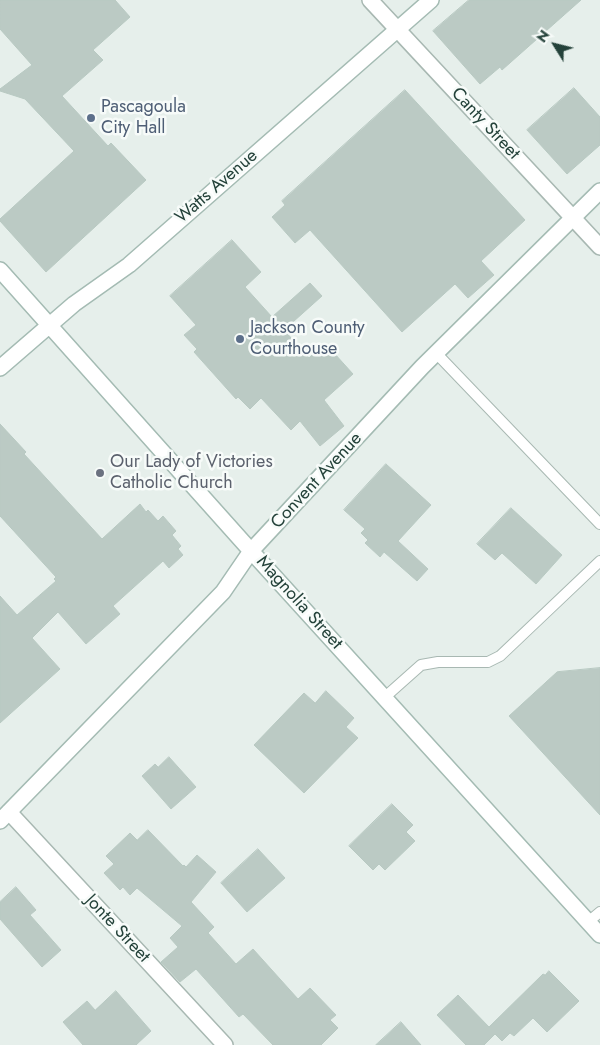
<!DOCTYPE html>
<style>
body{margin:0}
#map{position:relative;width:600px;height:1045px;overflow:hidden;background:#e6efeb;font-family:Jost,sans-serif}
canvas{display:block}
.north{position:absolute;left:530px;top:20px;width:50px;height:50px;-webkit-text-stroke:4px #f7fbf9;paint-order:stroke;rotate:306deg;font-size:14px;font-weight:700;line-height:20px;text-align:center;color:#24423a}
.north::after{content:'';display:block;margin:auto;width:18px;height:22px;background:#24423a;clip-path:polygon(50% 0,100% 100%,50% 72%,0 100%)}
</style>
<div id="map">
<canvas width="600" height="1045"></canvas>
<div class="north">N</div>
</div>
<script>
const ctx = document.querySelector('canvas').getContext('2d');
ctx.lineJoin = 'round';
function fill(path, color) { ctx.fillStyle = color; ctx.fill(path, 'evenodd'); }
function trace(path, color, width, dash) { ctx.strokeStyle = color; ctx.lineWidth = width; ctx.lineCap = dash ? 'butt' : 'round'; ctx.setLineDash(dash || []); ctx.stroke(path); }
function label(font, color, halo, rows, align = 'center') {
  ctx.font = font + ' Jost,sans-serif'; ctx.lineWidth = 5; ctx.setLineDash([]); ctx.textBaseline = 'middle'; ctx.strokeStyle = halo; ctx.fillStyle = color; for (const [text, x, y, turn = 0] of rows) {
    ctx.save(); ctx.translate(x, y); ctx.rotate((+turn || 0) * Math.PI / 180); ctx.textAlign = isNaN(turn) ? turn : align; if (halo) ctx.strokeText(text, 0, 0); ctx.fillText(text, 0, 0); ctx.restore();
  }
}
const building = new Path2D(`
 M0 0H115L130 17 93 50 103 60 62 96 108 146 111 143 146 180 46 272 0 221V219L74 151 25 99 0 91V89L32 65 0 29Z
 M469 0H581L502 70 500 67 480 84 433 31Z
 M574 88 600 117V145L567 174 527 130Z
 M405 90 525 220 481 261 494 275 468 298 455 284 402 332 310 230 295 243 272 217 285 205 282 201Z
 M232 240 261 272 245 287 272 317 310 283 322 296 284 330 309 358 325 343 353 374 324 400 344 426 320 446 300 421 291 430 261 398 250 409 238 397 236 399 194 352 197 349 184 335 196 325 170 296Z
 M0 424 26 452 24 454 102 539 140 504 146 512 148 510 158 521 163 516 176 531 172 535 181 546 178 549 183 555 169 568 163 561 113 606 120 614 86 644 58 612 32 638 60 669 0 723V596L17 615 56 581 54 579 56 577 0 516Z
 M386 464 431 505 398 541 428 569 417 581 384 552 380 557 365 543 368 540 361 533 365 529 344 510Z
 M511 508 562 555 536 584 502 553 495 560 477 544Z
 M600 668V815L509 716 557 672Z
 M326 691 354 718 346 727 358 738 304 793 254 745 304 693 315 703Z
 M169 757 196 787 171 809 142 776 155 764 158 767Z
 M392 804 413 825 406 832 415 841 385 870 379 864 373 870 349 846Z
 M148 830 183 866 184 865 186 867 197 855 216 872 191 902 214 927 208 933 236 964 253 949 298 999 310 988 336 1015 330 1020 338 1028 321 1045H273L243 1014 239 1017 196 969 180 982 161 962 178 947 170 938 182 926 137 888 130 895 123 887 120 890 104 873 114 864 106 856 130 833 137 840Z
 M258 849 285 878 247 912 221 883Z
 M16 887 36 910 30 915 61 950 42 967 0 919V902Z
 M549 971 579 1001 547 1032 533 1018 514 1036 510 1033 502 1041 495 1034 484 1045H466L437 1015 458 995 489 1027 543 974 545 975Z
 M116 991 151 1031 136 1045H83L63 1022 87 1001 95 1010Z
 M401 1022 421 1045H376Z`);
fill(building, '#bbcac4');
trace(building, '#b8c9c2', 1);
const lane = new Path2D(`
 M436 353 600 524
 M385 697 421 665 438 662H488L500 656 600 561
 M588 922 600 912`);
const street = new Path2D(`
 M370 0 600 247
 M9 812 225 1045`);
const secondary = new Path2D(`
 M0 270 251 551 600 935
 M0 368 74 304 129 265 431 0
 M0 821 223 592 251 551 422 367 600 191`);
trace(lane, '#a8b8b2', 12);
trace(street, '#a8b8b2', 18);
trace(secondary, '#a4bbb3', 18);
trace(lane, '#fff', 10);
trace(street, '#fff', 15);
trace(secondary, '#fff', 15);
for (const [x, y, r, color] of [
 [91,118,5,"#5c6f8a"],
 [240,339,5,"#5c6f8a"],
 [100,473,5,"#6b7280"]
]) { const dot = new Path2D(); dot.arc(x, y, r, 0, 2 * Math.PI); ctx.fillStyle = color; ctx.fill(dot); trace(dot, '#f7fbf9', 2); }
label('18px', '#4e5e75', '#f7fbf9', [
 ["Pascagoula",101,108],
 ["City Hall",101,129],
 ["Jackson County",250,329],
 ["Courthouse",250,350]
], 'left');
label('18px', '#24423a', '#f7fbf9', [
 ["Canty Street",485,124,47],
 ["Watts Avenue",217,187,-41],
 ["Convent Avenue",317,481,-47],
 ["Magnolia Street",299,603,48],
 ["Jonte Street",117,929,47]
]);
label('18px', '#5b616d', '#f7fbf9', [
 ["Our Lady of Victories",110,463],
 ["Catholic Church",110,484]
], 'left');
</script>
